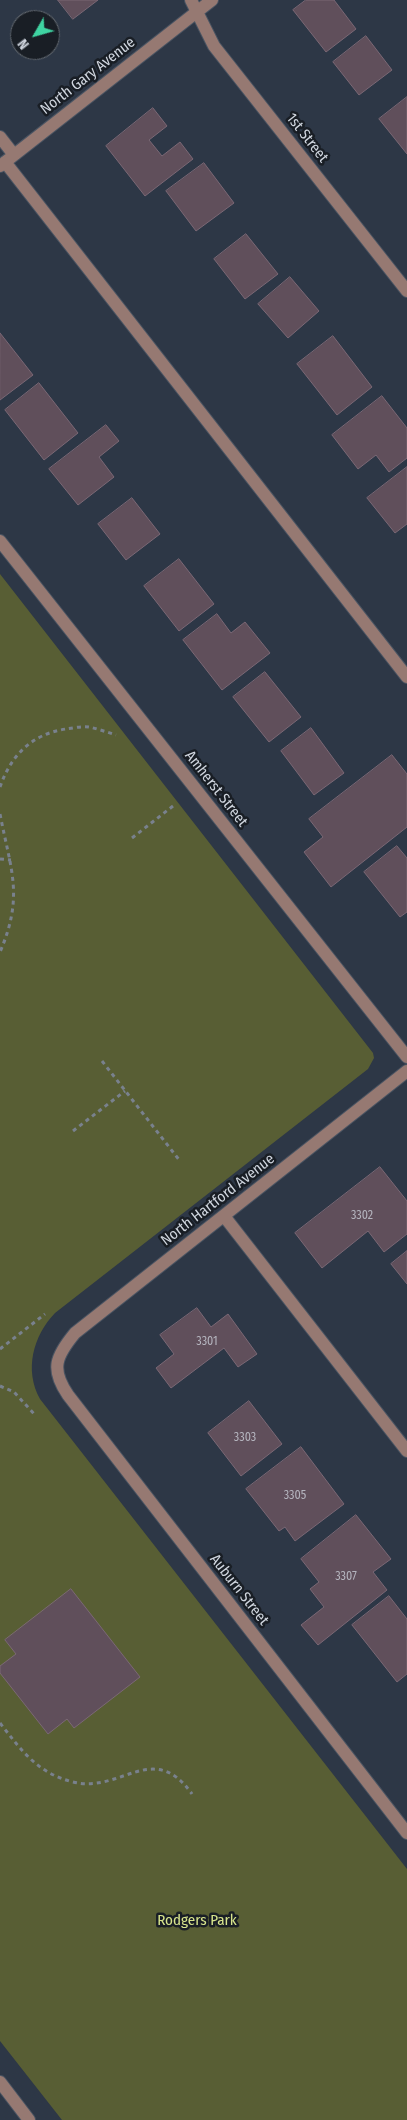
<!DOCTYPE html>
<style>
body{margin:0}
#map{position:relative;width:407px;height:2120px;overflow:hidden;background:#2d3746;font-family:"Fira Sans Condensed",sans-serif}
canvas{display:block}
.north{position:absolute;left:10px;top:10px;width:50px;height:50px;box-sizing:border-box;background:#191e25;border:1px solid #62686f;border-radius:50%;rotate:232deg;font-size:14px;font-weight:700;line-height:20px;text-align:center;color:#d0d6df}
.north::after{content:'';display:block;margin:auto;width:18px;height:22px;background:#3fd4a2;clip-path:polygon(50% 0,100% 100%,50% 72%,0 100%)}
</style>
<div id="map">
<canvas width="407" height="2120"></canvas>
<div class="north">N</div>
</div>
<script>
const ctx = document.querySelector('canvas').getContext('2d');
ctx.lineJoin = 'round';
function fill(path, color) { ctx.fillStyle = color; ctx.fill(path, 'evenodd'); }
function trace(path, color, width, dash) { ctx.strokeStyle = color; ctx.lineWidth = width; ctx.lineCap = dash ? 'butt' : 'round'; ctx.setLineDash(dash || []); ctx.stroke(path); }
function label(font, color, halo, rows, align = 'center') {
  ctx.font = font + ' "Fira Sans Condensed",sans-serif'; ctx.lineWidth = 5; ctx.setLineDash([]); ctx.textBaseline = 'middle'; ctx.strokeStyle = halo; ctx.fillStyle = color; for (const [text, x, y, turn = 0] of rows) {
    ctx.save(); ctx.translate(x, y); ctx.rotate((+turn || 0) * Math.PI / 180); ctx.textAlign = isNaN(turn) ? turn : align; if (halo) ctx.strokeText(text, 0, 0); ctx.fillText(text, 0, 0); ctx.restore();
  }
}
fill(new Path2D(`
 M0 574 373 1053 374 1058 368 1069 55 1313C33 1336 24 1370 40 1399L407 1869V2120H62L0 2041Z`), '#585e34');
const building = new Path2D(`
 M58 0H98L73 19Z
 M306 0H334L356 29 326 52 293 10Z
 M366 36 392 70 359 95 333 62Z
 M407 97V154L379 119Z
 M153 108 167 126 149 140 162 156 180 142 193 159 145 196 106 146Z
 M204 163 234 203 196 231 166 191Z
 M246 234 278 274 245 299 214 259Z
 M290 277 319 311 288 338 258 304Z
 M0 333 33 375 0 400Z
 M333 336 372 387 337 415 297 364Z
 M39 383 78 433 44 460 5 410Z
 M382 396 407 428V458L389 472 376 455 358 469 332 435Z
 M106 425 119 441 99 457 114 477 78 505 49 469Z
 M407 467V524L395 533 367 498Z
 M132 498 160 534 126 560 98 524Z
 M179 559 214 604 179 631 144 586Z
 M217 614 231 633 245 622 270 653 222 690 183 640Z
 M265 672 301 717 269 742 233 697Z
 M311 728 344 773 314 795 281 751Z
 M392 755 407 774V827L331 887 304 852 323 837 309 819Z
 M397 846 407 858V912L400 917 364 872Z
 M380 1167 407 1201V1234L384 1252 368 1231 322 1268 295 1233Z
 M407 1251V1284L391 1264Z
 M197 1308 211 1327 228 1314 257 1354 238 1367 224 1348 171 1388 156 1368 174 1354 160 1335Z
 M249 1401 282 1444 241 1476 208 1433Z
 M301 1447 344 1504 295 1541 285 1527 279 1531 246 1489Z
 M356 1515 391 1559 373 1572 387 1590 318 1645 301 1625 324 1607 310 1589 319 1582 301 1559Z
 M71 1589 140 1677 74 1728 67 1719 48 1734 0 1673V1666L16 1654 5 1640Z
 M389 1596 407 1619V1674L397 1682 352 1625Z`);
fill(building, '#604f5b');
trace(building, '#7b6875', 1);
const minor = new Path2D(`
 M191 0 214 46 407 291
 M0 137 14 155
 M5 162 407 677
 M0 166 212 0
 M0 541 407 1057
 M407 1071 75 1333C56 1356 50 1369 68 1395L407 1833
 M224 1216 407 1451
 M0 2082 29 2120`);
trace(minor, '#4a5462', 14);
trace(new Path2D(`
 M0 787C11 755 32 734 66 729 73 728 82 726 89 727 98 729 107 732 116 735
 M0 814C11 871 24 896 0 952
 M132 838 173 806
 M0 859 11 860
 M102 1061 180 1161
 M73 1131 125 1091
 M0 1349 45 1314
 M0 1386 14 1392 36 1416
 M0 1723C22 1751 37 1773 73 1782 121 1794 153 1739 192 1794`), '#79818d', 3, [4, 4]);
trace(minor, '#967972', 12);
label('12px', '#b4b4be', null, [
 ["3302",362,1216],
 ["3301",207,1342],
 ["3303",245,1438],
 ["3305",295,1496],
 ["3307",346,1577]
]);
label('15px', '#d0d6df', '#191e25', [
 ["North Gary Avenue",88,76,-38],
 ["1st Street",307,138,52],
 ["Amherst Street",216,789,52],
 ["North Hartford Avenue",218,1200,-38],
 ["Auburn Street",239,1590,52]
]);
label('15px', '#d8e58d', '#191e25', [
 ["Rodgers Park",197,1921]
]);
</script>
